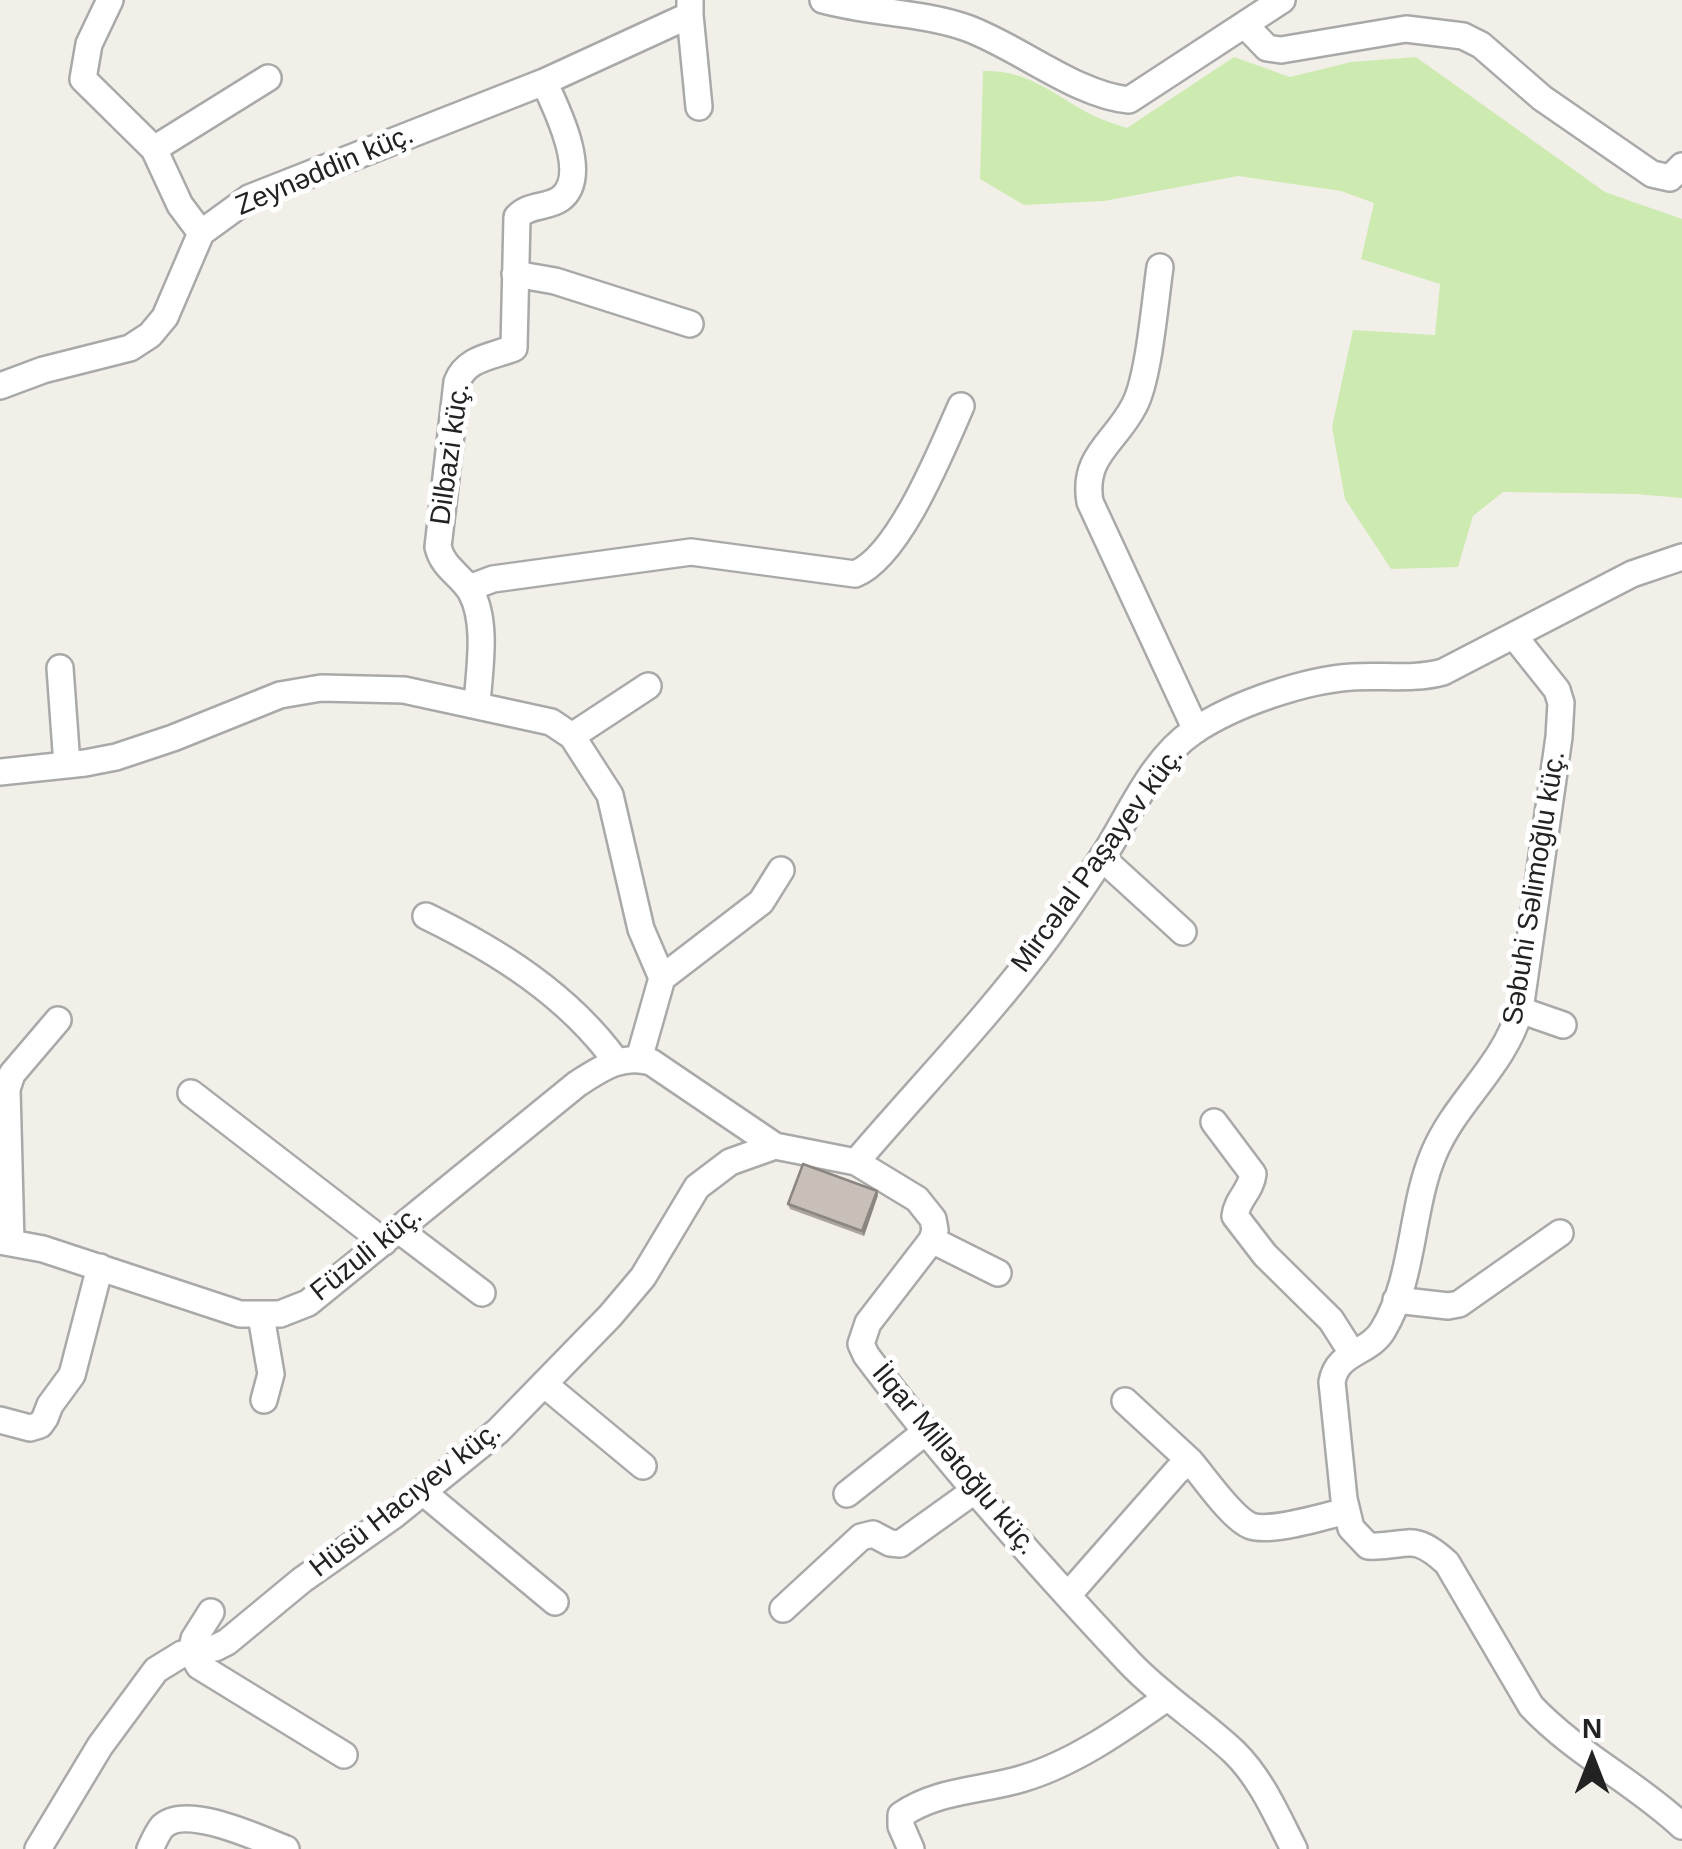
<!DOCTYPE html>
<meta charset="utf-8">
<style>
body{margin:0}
#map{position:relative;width:1682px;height:1849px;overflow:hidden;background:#f2efe9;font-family:Helvetica,sans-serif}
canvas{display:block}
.north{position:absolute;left:1542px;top:1709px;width:100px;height:100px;-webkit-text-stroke:8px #fff;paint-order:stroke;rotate:0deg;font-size:28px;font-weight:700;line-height:40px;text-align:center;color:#222}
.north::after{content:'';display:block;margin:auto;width:35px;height:45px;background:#222;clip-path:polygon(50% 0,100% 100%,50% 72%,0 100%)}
</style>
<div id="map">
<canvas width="1682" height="1849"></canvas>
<div class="north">N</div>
</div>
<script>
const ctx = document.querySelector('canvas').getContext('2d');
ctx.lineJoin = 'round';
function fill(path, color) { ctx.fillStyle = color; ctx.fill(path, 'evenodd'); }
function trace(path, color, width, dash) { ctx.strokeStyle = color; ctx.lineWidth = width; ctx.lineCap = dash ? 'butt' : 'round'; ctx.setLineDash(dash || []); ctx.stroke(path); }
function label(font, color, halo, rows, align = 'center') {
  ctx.font = font + ' Helvetica,sans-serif'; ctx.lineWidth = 10; ctx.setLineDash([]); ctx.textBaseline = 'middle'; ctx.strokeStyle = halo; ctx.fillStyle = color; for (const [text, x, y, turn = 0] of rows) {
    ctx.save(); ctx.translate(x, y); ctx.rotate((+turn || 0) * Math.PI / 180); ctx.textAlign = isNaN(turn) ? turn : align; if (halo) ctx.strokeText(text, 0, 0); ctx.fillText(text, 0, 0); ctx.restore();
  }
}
fill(new Path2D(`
 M1234 57 1290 77 1351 62 1416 57 1605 192 1682 219V498L1635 494 1503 492 1473 516 1458 567 1391 569 1345 499 1332 427 1353 330 1435 335 1440 284 1361 259 1374 203 1341 191 1238 176 1104 201 1024 205 980 179 983 71C1030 70 1052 94 1090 114 1102 120 1115 124 1127 128Z`), '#cdebb0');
const minor = new Path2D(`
 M110 0 89 44 83 79 154 149 180 205 201 233
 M823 0C870 13 921 12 967 28 1019 47 1076 95 1129 100L1282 0
 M690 15 699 107
 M1245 25 1267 48 1281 50 1406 29 1463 36 1481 45 1542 98 1652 174 1670 178 1682 166
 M154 149 268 78
 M1160 267C1155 301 1149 379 1134 406 1115 443 1082 456 1090 502L1196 730
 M515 274 555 281 690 324
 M0 386 43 370 130 348 150 335 165 317 201 233 249 198 544 82 690 15V0
 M469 588 493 579 691 552 855 574C899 557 942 449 961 406
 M1514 636 1557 690 1561 703 1559 737 1520 1010C1504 1066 1456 1101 1434 1153 1410 1209 1415 1277 1383 1330 1369 1354 1337 1351 1332 1382L1344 1499 1351 1528 1368 1546C1408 1548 1411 1530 1447 1563L1531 1706C1575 1753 1635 1782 1682 1826
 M60 668 67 765
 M477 705C479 671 488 623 471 592 461 575 443 568 438 547L457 382C466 358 491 357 514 348L517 217C529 204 547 208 560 199 591 177 556 107 544 82
 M572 736 648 686
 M0 772 85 763 116 757 173 738 280 695 321 688 404 690 551 722 572 736 610 795 641 929 662 978 639 1059
 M1102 858 1183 932
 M426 916C498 951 568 995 616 1061
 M662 978 761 902 781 870
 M1520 1010 1563 1025
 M191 1093 384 1242
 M1214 1122 1253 1174C1251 1191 1237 1199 1235 1216L1265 1255 1331 1320 1352 1353
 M856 1162C920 1087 991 1014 1049 935 1070 906 1090 877 1109 847 1133 807 1155 757 1194 731 1234 704 1305 680 1352 677 1382 675 1414 680 1443 672L1632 574 1682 557
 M399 1230 482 1293
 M932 1240 998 1273
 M0 1241 43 1249 240 1314H280L308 1303 577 1084C602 1068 621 1054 651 1062L775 1146 856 1162 917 1199 933 1219 935 1230 932 1240 868 1323 861 1344 866 1355C947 1463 1037 1564 1129 1662 1162 1697 1200 1720 1234 1752 1261 1778 1277 1816 1294 1849
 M11 1242 7 1089 12 1074 58 1020
 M1396 1300 1448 1306 1459 1304 1560 1233
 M261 1316 271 1374 264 1400
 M544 1384 643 1466
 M1125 1401 1190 1461
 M0 1420 30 1428 40 1425 45 1418 50 1405 72 1375 100 1267
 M424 1493 555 1602
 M847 1494 924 1433
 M1069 1594 1177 1471 1190 1461C1204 1477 1232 1519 1251 1526 1272 1533 1324 1516 1347 1511
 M783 1609 861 1537 873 1534 890 1543 900 1544 974 1491
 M211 1612 194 1639 191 1652 199 1666 344 1755
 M38 1849 100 1746 156 1670 182 1654 215 1648 227 1642 302 1580 393 1516 498 1431 610 1316 643 1277 697 1187 730 1162 775 1146
 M150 1849C153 1843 157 1833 162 1827 185 1803 260 1839 286 1849
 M911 1849 901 1826V1815C937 1790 980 1791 1021 1779 1073 1764 1122 1729 1165 1699`);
trace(minor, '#a9a9a9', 30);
trace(minor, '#fff', 25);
fill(new Path2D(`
 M878 1195 864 1236 790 1209 788 1204Z`), '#aba49e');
fill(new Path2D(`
 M877 1191 878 1195 864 1236 862 1231Z`), '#8b8681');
const building = new Path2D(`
 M803 1164 877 1191 862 1231 788 1204Z`);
fill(building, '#c7bfb8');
trace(building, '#8b8681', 2.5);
label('28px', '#222', '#fff', [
 ["Zeynəddin küç.",325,171,-23],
 ["Dilbazi küç.",451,454,-82],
 ["Mircəlal Paşayev küç.",1098,860,-54],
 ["Səbuhi Səlimoğlu küç.",1535,888,-81],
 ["Füzuli küç.",367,1254,-39],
 ["İlqar Millətoğlu küç.",954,1460,50],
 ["Hüsü Hacıyev küç.",406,1500,-38]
]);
</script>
